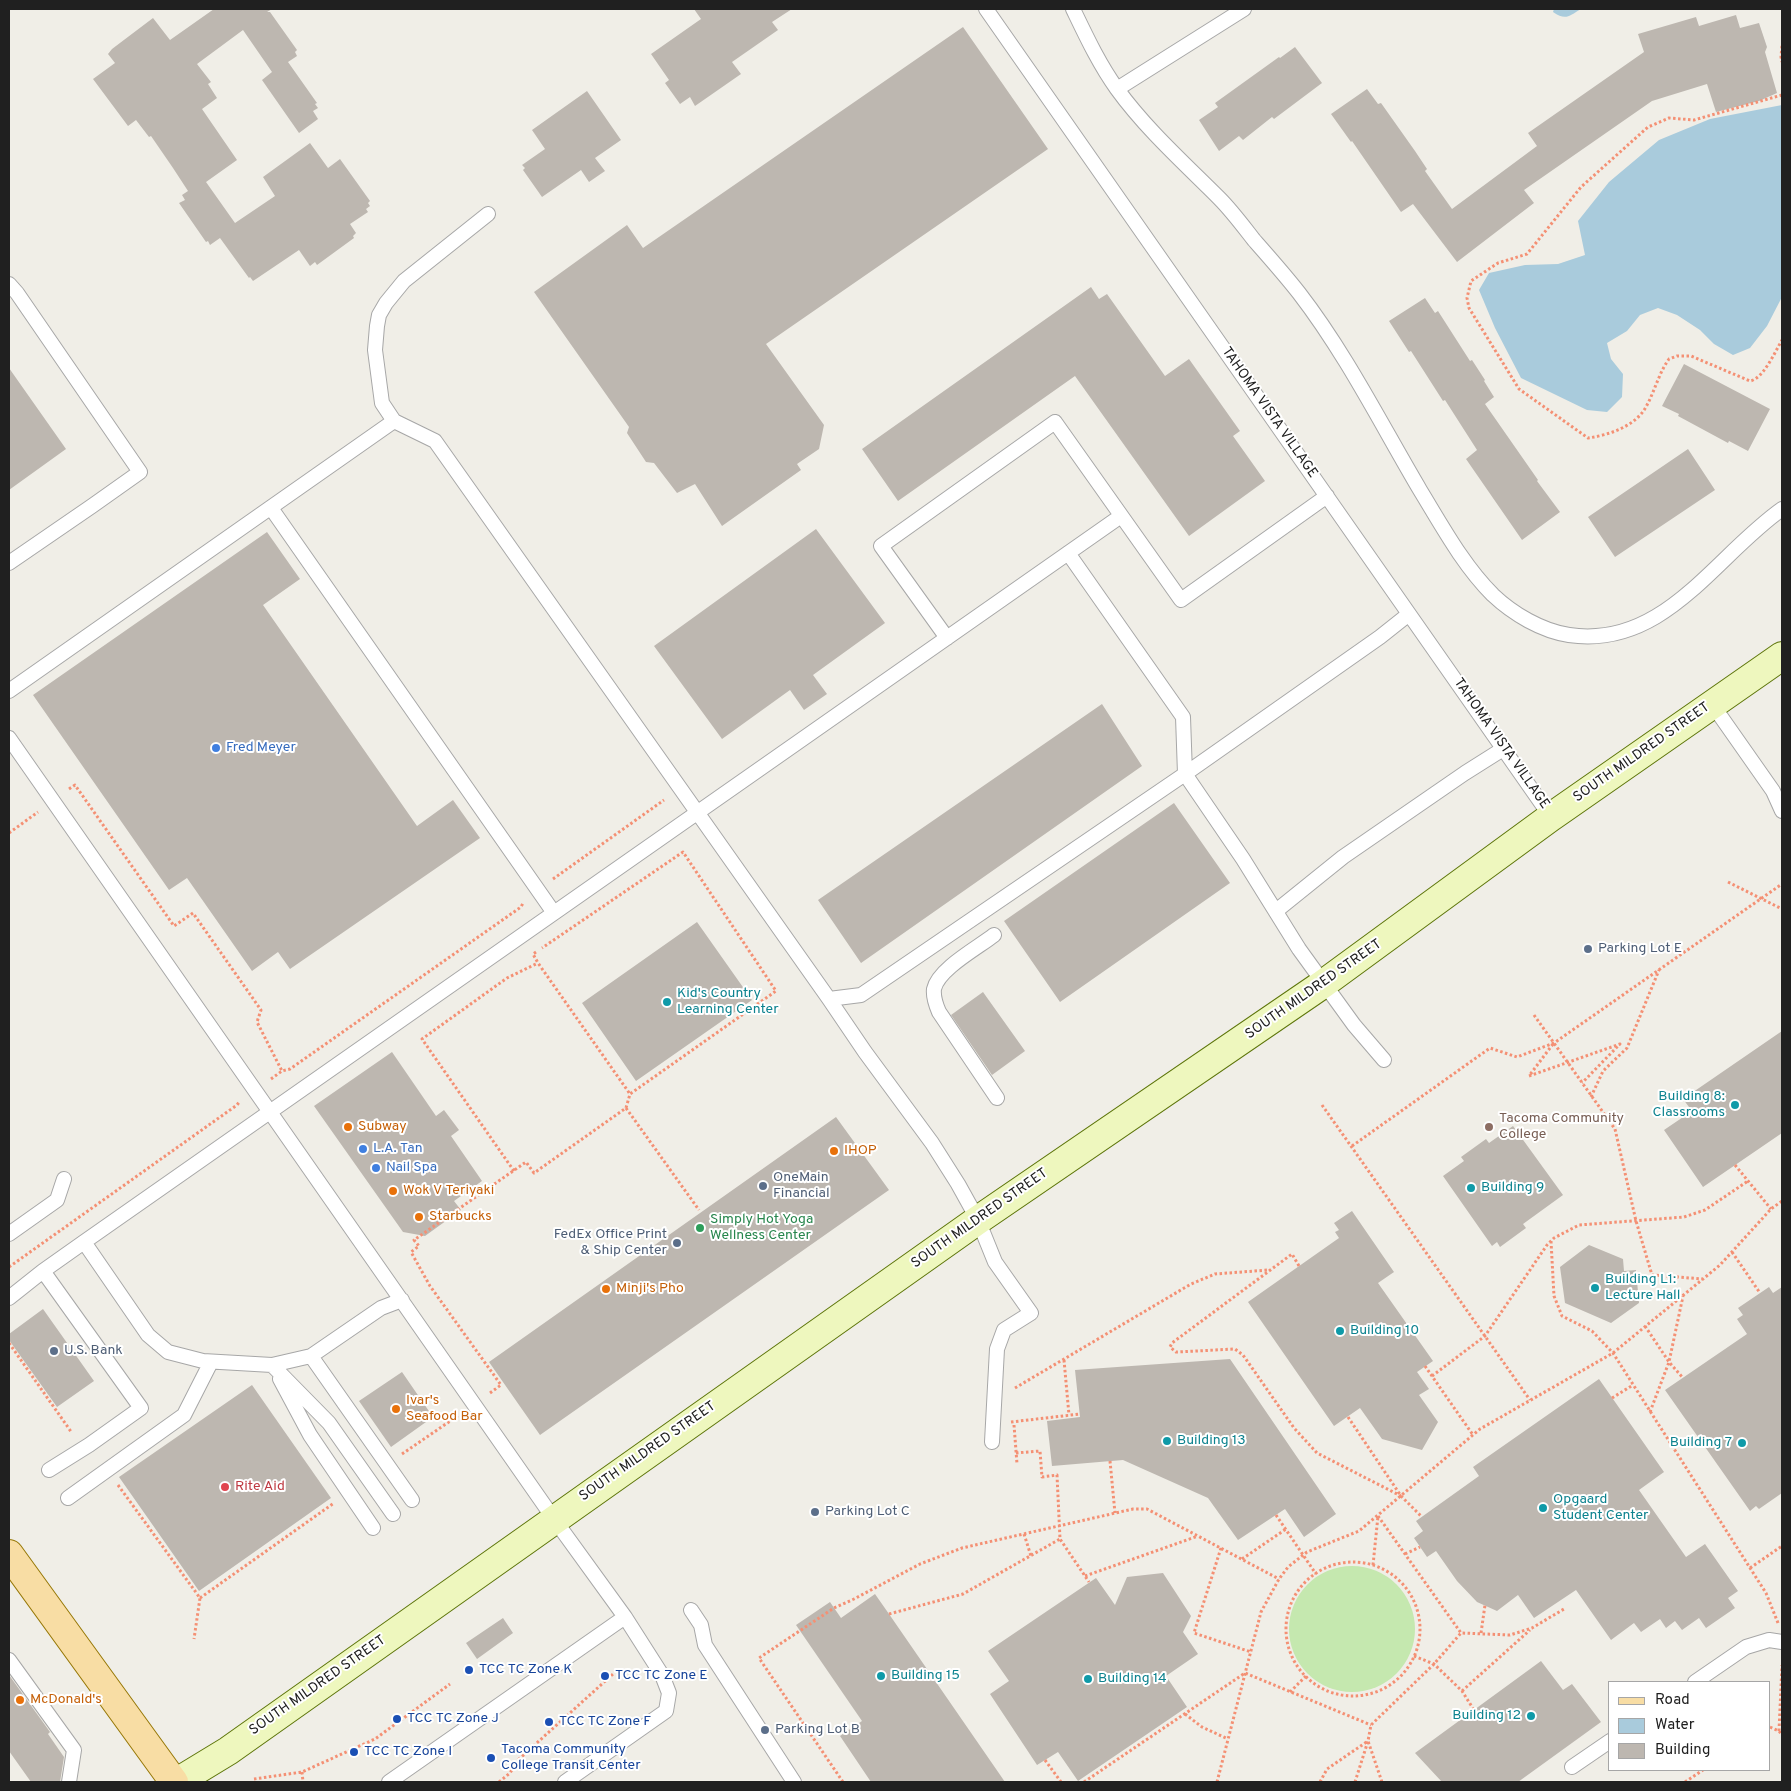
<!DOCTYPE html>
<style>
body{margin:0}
#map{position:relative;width:1791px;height:1791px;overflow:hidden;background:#f0eee7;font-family:Overpass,sans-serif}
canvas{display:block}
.frame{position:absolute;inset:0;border:10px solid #202020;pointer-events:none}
.legend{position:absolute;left:1608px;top:1681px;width:162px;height:90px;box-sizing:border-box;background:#fff;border:1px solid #a6a6a6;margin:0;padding:6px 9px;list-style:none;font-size:15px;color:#202020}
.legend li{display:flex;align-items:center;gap:10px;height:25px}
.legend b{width:25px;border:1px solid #a6a6a6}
</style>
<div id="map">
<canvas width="1791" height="1791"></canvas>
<div class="frame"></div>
<ul class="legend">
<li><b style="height:6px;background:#f8dda4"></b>Road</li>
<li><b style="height:14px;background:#a9cbdc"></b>Water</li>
<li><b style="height:14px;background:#bdb7b0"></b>Building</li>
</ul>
</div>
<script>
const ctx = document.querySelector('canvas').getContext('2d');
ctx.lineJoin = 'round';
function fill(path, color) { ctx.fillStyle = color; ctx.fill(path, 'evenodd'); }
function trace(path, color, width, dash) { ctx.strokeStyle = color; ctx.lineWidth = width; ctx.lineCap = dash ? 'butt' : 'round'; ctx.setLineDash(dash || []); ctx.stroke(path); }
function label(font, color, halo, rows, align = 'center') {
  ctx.font = font + ' Overpass,sans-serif'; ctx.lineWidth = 4; ctx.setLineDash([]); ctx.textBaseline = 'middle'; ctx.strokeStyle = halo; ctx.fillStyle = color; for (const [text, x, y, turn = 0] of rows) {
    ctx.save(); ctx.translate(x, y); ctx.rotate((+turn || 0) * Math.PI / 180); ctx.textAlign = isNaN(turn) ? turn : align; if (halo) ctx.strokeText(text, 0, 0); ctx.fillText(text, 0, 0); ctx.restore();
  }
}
fill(new Path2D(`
 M1289 1629a63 63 0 1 1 126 0a63 63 0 1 1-126 0Z`), '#c5e8af');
fill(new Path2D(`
 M1554 9H1581C1569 16 1566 21 1553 12Z
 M1782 105V297L1767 326 1750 348 1733 355 1714 344 1700 330 1677 315 1658 308 1640 315 1627 331 1607 343 1611 359 1623 374 1622 397 1607 412 1587 410 1521 378 1495 328 1479 290 1489 273 1525 265 1558 264 1585 255 1578 221 1609 182 1659 140 1710 119Z`), '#a9cbdc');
fill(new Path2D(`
 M214 9H272L267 12H270L297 50 295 52 297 56 288 62 317 103 315 104 318 108 313 111 318 119 299 133 262 80 272 72 243 30 197 64 211 82 208 84 217 98 202 109 237 160 206 182 235 223 275 196 263 177 310 143 328 168 340 159 370 201 368 203 370 206 366 209 368 212 350 224 356 233 353 236 354 238 317 265 315 262 310 266 299 250 259 277 253 281 250 277 249 278 220 238 210 245 208 241 206 242 179 203 185 200 182 195 188 191 173 168 151 136 149 137 136 120 128 126 93 79 115 63 108 54 112 49 153 18 170 40Z
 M694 9H792L772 22 778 30 732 62 741 74 695 106 690 97 680 104 665 83 669 80 651 54 701 19Z
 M1736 15 1740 28 1759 23 1767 47 1765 52 1777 93 1759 101 1716 112 1707 84 1652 101 1524 190 1534 203 1457 262 1413 204 1401 212 1352 141 1351 142 1331 114 1367 89 1378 104 1381 103 1415 151 1427 169 1425 171 1452 209 1537 146 1528 133 1644 52 1638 34 1696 17 1699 26Z
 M963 27 1048 149 766 344 824 425 819 449 797 464 801 470 722 526 695 484 677 493 654 463 646 462 627 433 629 427 534 292 627 225 643 248Z
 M1295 47 1322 83 1274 119 1272 117 1243 140 1239 136 1219 151 1199 120 1218 107 1215 103 1279 57 1280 58Z
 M587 91 621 140 595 158 605 171 589 182 581 170 542 197 523 170 525 168 522 165 545 149 532 130Z
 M1091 287 1099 299 1107 294 1165 376 1189 359 1240 431 1233 436 1265 481 1189 536 1075 376 898 501 862 449Z
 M1425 298 1435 313 1438 311 1470 361 1472 360 1485 380 1484 381 1494 397 1485 404 1538 480 1537 481 1560 512 1522 540 1466 459 1477 450 1445 400 1443 401 1411 351 1409 352 1389 321Z
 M1684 364 1770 409 1748 451 1729 441 1728 443 1678 416 1679 414 1662 406Z
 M9 368 66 449 9 490Z
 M1688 449 1715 490 1615 557 1588 517Z
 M816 529 885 623 813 675 827 694 804 710 790 690 722 739 654 646Z
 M267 532 300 579 263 605 417 826 453 800 480 838 290 969 278 952 252 971 187 878 169 890 33 695Z
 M1102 704 1142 766 861 963 818 900Z
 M1174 803 1230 883 1060 1002 1004 921Z
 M697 922 752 1000 636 1081 582 1003Z
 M983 992 1025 1051 992 1075 951 1015Z
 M1782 1031V1133L1703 1187 1664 1130 1692 1111 1683 1099Z
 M392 1052 436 1116 444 1110 459 1130 451 1136 482 1181 454 1201 461 1210 425 1236 403 1232 314 1106Z
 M836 1117 889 1190 540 1435 489 1362Z
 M1513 1126 1563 1195 1523 1224 1526 1228 1500 1247 1497 1242 1492 1246 1443 1176 1464 1161 1461 1157 1486 1139 1489 1143Z
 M1352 1211 1394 1272 1378 1283 1433 1361 1417 1372 1429 1389 1419 1395 1438 1422 1422 1450 1382 1439 1360 1408 1334 1426 1248 1302 1339 1238 1335 1232 1339 1230 1334 1223Z
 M1589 1245 1623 1259 1624 1271 1636 1270 1639 1303 1611 1323 1565 1303 1560 1267Z
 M1769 1287 1773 1293 1782 1287V1493L1759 1509 1756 1506 1750 1511 1665 1390 1747 1334 1737 1319 1743 1315 1738 1308Z
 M43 1309 94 1381 57 1407 9 1340V1334Z
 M1230 1359 1336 1514 1304 1537 1285 1509 1238 1540 1208 1498 1123 1460 1052 1466 1047 1421 1080 1417 1075 1370Z
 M402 1372 433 1417 391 1447 359 1401Z
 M1599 1379 1664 1472 1639 1490 1686 1557 1705 1544 1738 1591 1728 1598 1735 1608 1706 1628 1699 1618 1682 1630 1675 1621 1666 1628 1660 1619 1641 1632 1634 1623 1611 1640 1576 1590 1534 1618 1518 1595 1497 1611 1477 1602 1457 1581 1436 1551 1427 1557 1414 1538 1423 1531 1416 1521 1479 1476 1473 1467Z
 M252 1385 331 1498 199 1591 119 1477Z
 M1163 1573 1191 1616 1183 1632 1198 1654 1166 1676 1187 1707 1078 1781 1058 1752 1037 1765 990 1694 1009 1681 988 1651 1096 1578 1115 1605 1127 1577Z
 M875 1594 889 1614 1005 1782H871L840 1736 862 1721 796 1625 830 1602 841 1618Z
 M503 1618 513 1633 477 1659 466 1643Z
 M1541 1661 1563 1690 1572 1684 1601 1722 1518 1782H1442L1415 1753Z
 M9 1675 50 1732 48 1734 64 1757 60 1782H31L9 1751Z`), '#bdb7b0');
const lane = new Path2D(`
 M986 9 1551 817
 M1073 9C1086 36 1099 64 1117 89 1146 129 1184 163 1219 198 1232 211 1243 226 1254 240 1269 257 1285 275 1299 293 1346 354 1381 424 1420 490 1442 526 1463 565 1493 595 1513 614 1542 631 1569 635 1664 649 1714 557 1782 509
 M1117 89 1244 9
 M488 214 404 281 386 303 379 315 377 326 375 350 382 403 394 421 435 441 829 999 865 1052 932 1143 958 1184 978 1220 995 1262 1031 1313 1004 1330 997 1349 992 1442
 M9 284 17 293 140 472 92 506 9 563
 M271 508 554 913
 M1068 553 1183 717 1185 774 1243 859 1299 949 1354 1025 1384 1060
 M947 638 881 546 1055 422 1181 600 1327 496
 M9 691 394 421
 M1712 704 1773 791 1782 811
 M9 738 554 1519 625 1617 662 1675 669 1693 666 1711 565 1782
 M1276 911 1343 857 1465 773 1503 749
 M994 935C979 947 938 969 934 989 933 997 936 1005 939 1012L997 1098
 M829 999 861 995 1185 774 1380 637 1409 614
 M9 1234 57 1200 64 1179
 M84 1242 148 1335 168 1352 203 1361 272 1365 311 1356 381 1308 402 1300
 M43 1271 141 1408 89 1445 49 1470
 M9 1298 43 1271 84 1242 1121 516
 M311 1356 412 1500
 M272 1365 329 1423 393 1514
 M280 1379 310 1435 373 1528
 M68 1498 184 1415 211 1362
 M691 1610 701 1625 705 1645 794 1782
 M9 1660 74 1750 69 1782
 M1695 1682 1746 1647 1769 1640 1782 1642
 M1572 1767 1610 1741
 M389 1782 625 1617`);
const secondary = new Path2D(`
 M177 1782 228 1751 978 1220 1323 984 1551 817 1782 656`);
const primary = new Path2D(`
 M9 1554 174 1782`);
trace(lane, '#a7a7a7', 16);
trace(secondary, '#5d750a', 30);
trace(primary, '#967706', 30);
trace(new Path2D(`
 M1782 46 1781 57 1782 62
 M1782 95 1694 120 1669 118 1648 127 1581 187 1527 254 1498 263 1471 281 1467 298 1469 308 1519 389 1588 438C1609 435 1637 426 1647 405 1655 390 1659 373 1669 359L1677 356H1691L1750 381C1763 379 1775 352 1782 340
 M69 789 75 785 174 926 193 913 261 1010 257 1022 282 1071
 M9 833 38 812
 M553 879 664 800
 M1728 882 1782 909
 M536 952 533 954 538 963 630 1094
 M1534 1015 1615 1129 1636 1221 1652 1275 1703 1279
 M1553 1044 1529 1076 1620 1044 1582 1083
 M271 1079 282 1071 290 1069 521 907 523 903
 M1591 1097 1603 1071 1627 1048 1659 970
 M1322 1105 1530 1400
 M626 1108 699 1210
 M1352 1146 1490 1048 1517 1057 1554 1043 1782 884
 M1735 1165 1771 1209
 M514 1171 422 1039 507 978 538 963
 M1551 1241 1554 1296 1562 1316 1592 1331 1613 1353 1766 1593 1778 1623
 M1732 1252 1760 1293
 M1299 1266 1292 1254 1172 1343 1170 1347 1176 1352 1235 1349 1243 1355 1294 1428 1317 1453 1401 1496
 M9 1267 237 1105 240 1101
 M1645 1326 1669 1362 1683 1378
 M9 1343 72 1433
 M1064 1360 1069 1415
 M1425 1366 1473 1435
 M1432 1376 1485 1336 1547 1245 1554 1238 1579 1225 1684 1217 1705 1210 1748 1181
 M1015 1388 1191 1284 1215 1274 1268 1270
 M490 1393 501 1385 430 1286 411 1252 419 1246 414 1240 526 1162 534 1173 626 1108 630 1094 776 991 683 852 542 948
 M1612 1398 1633 1385
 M1650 1412 1669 1362 1683 1296
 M1348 1417 1401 1496 1422 1517
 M1011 1422 1080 1414
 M1014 1425 1017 1464
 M1016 1453 1040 1451 1042 1477 1057 1475 1060 1539 1089 1582
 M402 1454 459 1415
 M1110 1461 1115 1513
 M118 1485 200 1598 194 1639
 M1276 1515 1316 1574
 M1378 1516 1461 1633
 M1024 1534 1031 1556
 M1221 1548 1194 1633 1251 1652
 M1405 1554 1420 1547
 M1242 1559 1286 1529
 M1286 1629a67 67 0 1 1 134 0a67 67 0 1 1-134 0Z
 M1373 1565 1378 1516
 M1750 1568 1782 1546
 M1085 1576 1198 1536
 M200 1598 334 1503
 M889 1614 963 1594 1060 1539
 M1481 1633 1485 1605
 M1414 1656 1434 1664 1462 1691 1474 1710
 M1462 1691 1530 1630
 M1290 1692 1306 1676
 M1185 1714 1202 1727 1228 1739
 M1770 1727 1779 1731 1782 1735
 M1779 1731 1782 1665
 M1045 1760 1061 1782
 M302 1772 303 1782
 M254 1779 302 1772 375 1739 450 1684
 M499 1782 510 1773 518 1760 613 1674
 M843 1782 759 1658 834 1608 854 1599 920 1564 962 1548 1133 1509H1147L1279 1579
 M1084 1782 1245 1673 1371 1725
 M1217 1782 1261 1612 1279 1579 1288 1567 1307 1552 1359 1531 1480 1429 1613 1353 1720 1265 1771 1209 1782 1201
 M1320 1782 1327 1769 1368 1741 1355 1782
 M1382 1782 1368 1741 1371 1725 1434 1664 1461 1633 1510 1635 1532 1628 1564 1609
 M1685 1782 1703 1770`), '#f49074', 3, [2.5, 2.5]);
trace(lane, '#fff', 14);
trace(secondary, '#eef7be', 28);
trace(primary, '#f8dda4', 28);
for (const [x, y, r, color] of [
 [216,748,5,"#3f7fe0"],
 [1588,949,5,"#5c6f8a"],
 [667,1002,5,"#0f9aa8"],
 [1735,1105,5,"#0f9aa8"],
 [348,1127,5,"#e8710a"],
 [1489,1127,5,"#8d6e63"],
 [363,1149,5,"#3f7fe0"],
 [834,1151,5,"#e8710a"],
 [376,1168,5,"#3f7fe0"],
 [763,1186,5,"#5c6f8a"],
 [1471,1188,5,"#0f9aa8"],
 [393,1191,5,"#e8710a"],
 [419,1217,5,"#e8710a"],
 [700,1228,5,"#2e9e5b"],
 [677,1243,5,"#5c6f8a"],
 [1595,1288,5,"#0f9aa8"],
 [606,1289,5,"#e8710a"],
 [1340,1331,5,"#0f9aa8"],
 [54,1351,5,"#5c6f8a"],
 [396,1409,5,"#e8710a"],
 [1167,1441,5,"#0f9aa8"],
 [1742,1443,5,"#0f9aa8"],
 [225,1487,5,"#e0444e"],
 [1543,1508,5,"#0f9aa8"],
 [815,1512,5,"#5c6f8a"],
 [469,1670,5,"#1a4fb4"],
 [605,1676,5,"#1a4fb4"],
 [881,1676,5,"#0f9aa8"],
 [1088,1679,5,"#0f9aa8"],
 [20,1700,5,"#e8710a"],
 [1531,1716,5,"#0f9aa8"],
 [397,1719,5,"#1a4fb4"],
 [549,1722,5,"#1a4fb4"],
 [765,1730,5,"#5c6f8a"],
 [354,1752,5,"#1a4fb4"],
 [491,1758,5,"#1a4fb4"]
]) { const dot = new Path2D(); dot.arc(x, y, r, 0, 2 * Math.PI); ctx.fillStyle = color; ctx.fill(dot); trace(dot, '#fff', 2); }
label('14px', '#202020', '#fff', [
 ["TAHOMA VISTA VILLAGE",1269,413,55],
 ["TAHOMA VISTA VILLAGE",1501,744,55],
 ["SOUTH MILDRED STREET",1642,753,-35],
 ["SOUTH MILDRED STREET",1314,990,-35],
 ["SOUTH MILDRED STREET",980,1219,-35],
 ["SOUTH MILDRED STREET",648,1452,-35],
 ["SOUTH MILDRED STREET",318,1686,-35]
]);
label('14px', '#366cbe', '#fff', [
 ["Fred Meyer",226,748],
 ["L.A. Tan",373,1149],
 ["Nail Spa",386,1168]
], 'left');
label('14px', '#4e5e75', '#fff', [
 ["Parking Lot E",1598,949],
 ["OneMain",773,1178],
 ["Financial",773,1194],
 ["FedEx Office Print",667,1235,"right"],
 ["& Ship Center",667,1251,"right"],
 ["U.S. Bank",64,1351],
 ["Parking Lot C",825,1512],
 ["Parking Lot B",775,1730]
], 'left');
label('14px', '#0d838f', '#fff', [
 ["Kid's Country",677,994],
 ["Learning Center",677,1010],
 ["Building 8:",1725,1097,"right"],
 ["Classrooms",1725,1113,"right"],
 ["Building 9",1481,1188],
 ["Building L1:",1605,1280],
 ["Lecture Hall",1605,1296],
 ["Building 10",1350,1331],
 ["Building 13",1177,1441],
 ["Building 7",1732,1443,"right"],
 ["Opgaard",1553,1500],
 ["Student Center",1553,1516],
 ["Building 15",891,1676],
 ["Building 14",1098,1679],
 ["Building 12",1521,1716,"right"]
], 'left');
label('14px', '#785e54', '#fff', [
 ["Tacoma Community",1499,1119],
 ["College",1499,1135]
], 'left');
label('14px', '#c56008', '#fff', [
 ["Subway",358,1127],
 ["IHOP",844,1151],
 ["Wok V Teriyaki",403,1191],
 ["Starbucks",429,1217],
 ["Minji's Pho",616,1289],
 ["Ivar's",406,1401],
 ["Seafood Bar",406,1417],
 ["McDonald's",30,1700]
], 'left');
label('14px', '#27864d', '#fff', [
 ["Simply Hot Yoga",710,1220],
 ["Wellness Center",710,1236]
], 'left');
label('14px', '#be3a42', '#fff', [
 ["Rite Aid",235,1487]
], 'left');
label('14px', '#164399', '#fff', [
 ["TCC TC Zone K",479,1670],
 ["TCC TC Zone E",615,1676],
 ["TCC TC Zone J",407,1719],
 ["TCC TC Zone F",559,1722],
 ["Tacoma Community",501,1750],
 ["College Transit Center",501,1766],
 ["TCC TC Zone I",364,1752]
], 'left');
</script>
